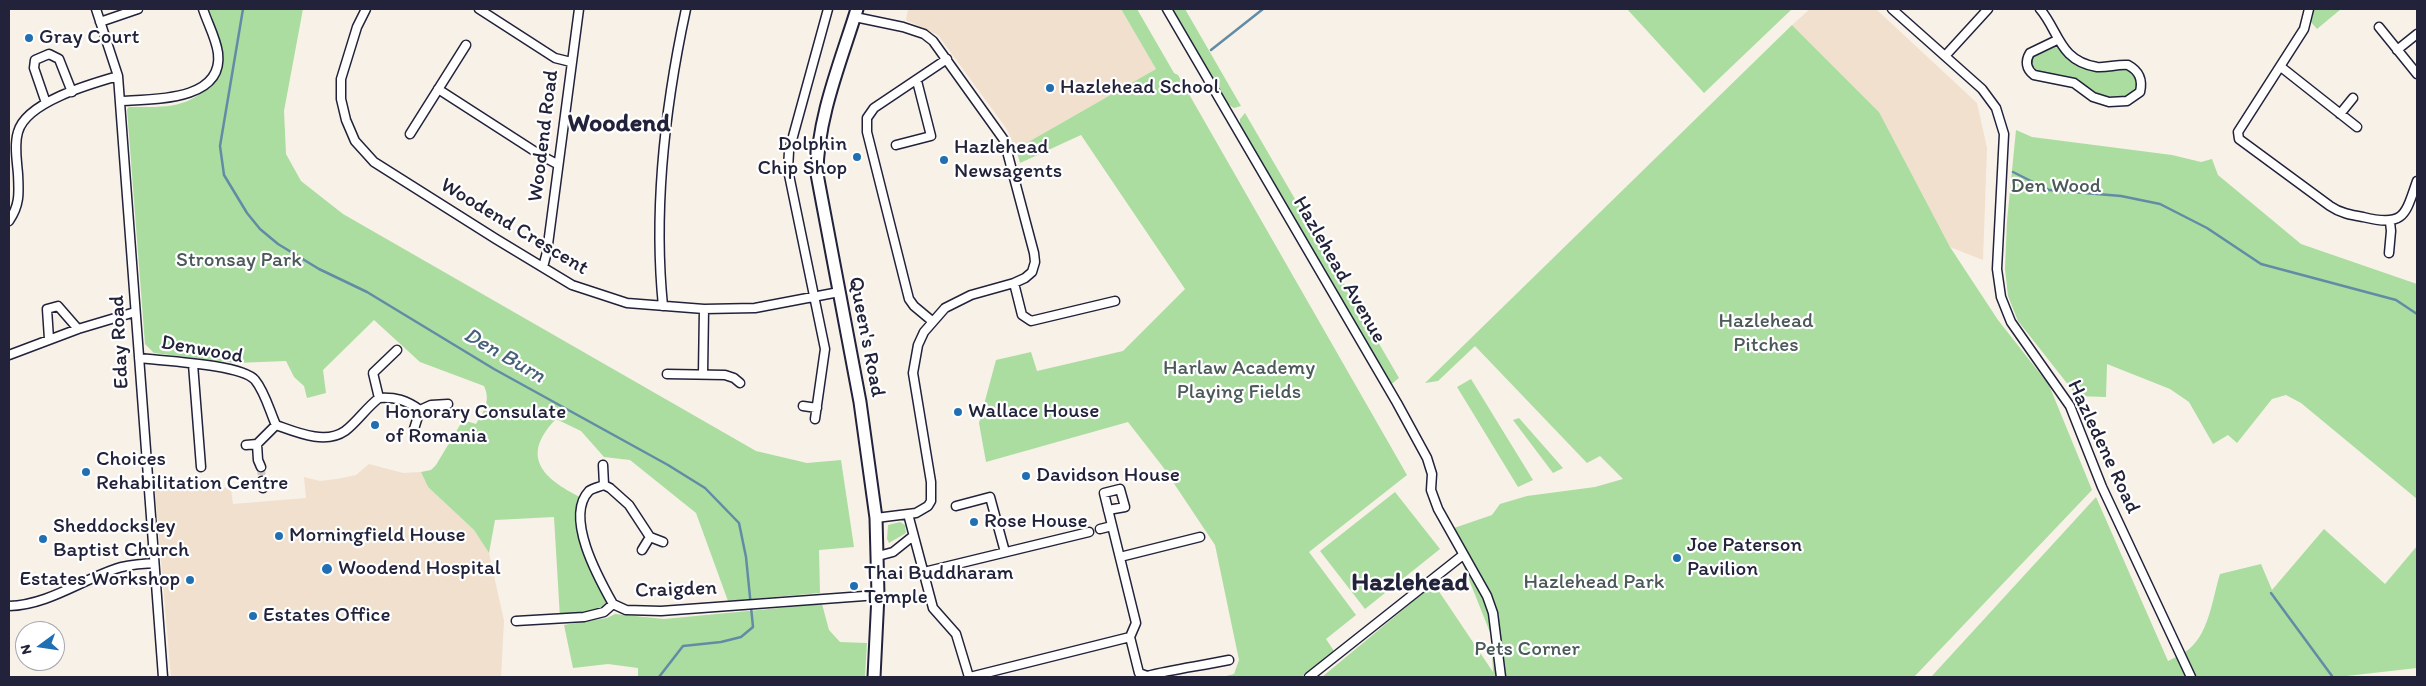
<!DOCTYPE html>
<style>
body{margin:0}
#map{position:relative;width:2426px;height:686px;overflow:hidden;background:#f8f1e8;font-family:Itim,sans-serif}
canvas{display:block}
.frame{position:absolute;inset:0;border:10px solid #22223b;pointer-events:none}
.north{position:absolute;left:15px;top:621px;width:50px;height:50px;box-sizing:border-box;background:#fff;border:1px solid #a7a7b1;border-radius:50%;rotate:256deg;font-size:14px;font-weight:700;line-height:20px;text-align:center;color:#22223b}
.north::after{content:'';display:block;margin:auto;width:18px;height:22px;background:#1f6fb2;clip-path:polygon(50% 0,100% 100%,50% 72%,0 100%)}
</style>
<div id="map">
<canvas width="2426" height="686"></canvas>
<div class="frame"></div>
<div class="north">N</div>
</div>
<script>
const ctx = document.querySelector('canvas').getContext('2d');
ctx.lineJoin = 'round';
function fill(path, color) { ctx.fillStyle = color; ctx.fill(path, 'evenodd'); }
function trace(path, color, width, dash) { ctx.strokeStyle = color; ctx.lineWidth = width; ctx.lineCap = dash ? 'butt' : 'round'; ctx.setLineDash(dash || []); ctx.stroke(path); }
function label(font, color, halo, rows, align = 'center') {
  ctx.font = font + ' Itim,sans-serif'; ctx.lineWidth = 4.5; ctx.setLineDash([]); ctx.textBaseline = 'middle'; ctx.strokeStyle = halo; ctx.fillStyle = color; for (const [text, x, y, turn = 0] of rows) {
    ctx.save(); ctx.translate(x, y); ctx.rotate((+turn || 0) * Math.PI / 180); ctx.textAlign = isNaN(turn) ? turn : align; if (halo) ctx.strokeText(text, 0, 0); ctx.fillText(text, 0, 0); ctx.restore();
  }
}
fill(new Path2D(`
 M908 9H1121L1156 69 1016 149 1006 128 938 35 906 20Z
 M1810 9H1876L1977 103 1987 148 1983 260 1950 247 1879 112 1792 25Z
 M369 464 403 473 421 472 428 487 474 530 489 553 504 621 501 677H171L155 490 220 486 231 489 233 504 306 498 304 477 320 481 337 479 356 475Z`), '#f0e0cd');
fill(new Path2D(`
 M204 9H303L284 111 286 154 301 181 343 214 756 451 807 463 841 460 854 547 819 550 820 593 728 601 696 513 630 460 604 457 581 431 556 419C517 459 547 481 584 499L581 534 613 604 604 612 560 618 554 517 495 520 489 553 474 530 428 487 421 472 431 470 436 465 463 420 476 424C484 411 491 401 484 386L420 362 374 320 323 370 326 393 307 398 304 386 294 377 286 361 236 363 154 353 145 344 127 109 129 107C168 107 199 110 218 69Z
 M1121 9H1137L1174 73 1178 75 1407 475 1309 552 1356 615 1326 639 1334 651 1301 677H1222L1234 674 1239 660 1215 545 1163 467 1128 422 986 462 979 423 996 360 1031 352 1037 371 1123 351 1185 289 1081 135 1020 163 1016 149 1156 69Z
 M1171 9H1185L1241 106 1234 108 1226 103Z
 M1627 9H1792L1704 93Z
 M2314 9H2341L2317 29 2311 22Z
 M1792 25 1879 112 1950 247 1998 320 2049 385 2092 490 1914 677H1322L1434 584 1493 672 1491 635 1462 562 1454 528 1492 515 1500 504 1527 496 1595 487 1623 479 1600 456 1587 463 1475 346 1438 381 1425 383Z
 M2054 46C2059 48 2064 55 2069 59 2086 72 2103 70 2124 68L2135 77C2145 97 2117 101 2103 96 2091 91 2081 81 2069 77 2058 73 2046 74 2035 71L2031 63 2034 53Z
 M1245 113 1399 378 1389 386 1240 128V119Z
 M2016 130 2032 137 2172 155 2201 162 2212 159 2218 175 2301 244 2417 284V499L2301 403 2286 395 2272 399 2237 443 2228 435 2213 444 2189 402 2170 389 2107 364 2106 397 2077 396 2018 321 2008 296 2005 269 2007 221Z
 M1471 379 1533 480 1518 487 1457 387Z
 M1519 418 1563 468 1553 473 1513 420Z
 M1395 492 1440 549 1365 609 1320 551Z
 M2096 497 2168 661 2178 656 2186 677H1931Z
 M900 522 905 525 906 533 889 543 887 539 888 525Z
 M2324 529 2385 584 2417 546V668L2338 677H2196L2185 652C2209 637 2212 599 2220 574L2261 564 2272 590Z
 M822 604 829 630 840 642 867 643 865 677H638V668L608 664 573 668 564 625 607 618 615 614 664 619Z`), '#aadd9f');
trace(new Path2D(`
 M243 9 220 146 224 175 247 213 260 229 278 244 319 269 367 292 494 369 668 465 705 488 739 523 746 557 753 627 741 637 721 642 683 646 659 677
 M1211 50 1263 9
 M2013 172 2049 190 2121 196 2160 204 2207 228 2261 264 2396 300 2417 314
 M2271 593 2332 676`), '#628ca6', 2.5);
trace(new Path2D(`
 M261 467 262 481`), '#cdc8c5', 8, [8, 4]);
const minor = new Path2D(`
 M96 9 118 76 163 677
 M366 9 357 27 341 79V99L346 120 355 141 374 162 496 239 572 285 627 303 704 309 755 308 839 292
 M479 9 555 58 571 62
 M1167 9 1397 403 1427 458 1432 474 1431 490 1438 509 1487 596 1493 613 1501 677
 M1892 9 1982 89 1996 108 2004 134 1997 269 2001 297 2011 322 2070 406 2102 487 2191 677
 M2040 9C2059 31 2059 61 2097 67 2107 68 2117 64 2128 65 2139 71 2143 79 2140 92L2127 101 2109 102 2093 97 2074 83 2034 75C2026 69 2025 61 2030 53L2057 40
 M2309 9 2304 29 2238 132 2239 139 2330 206C2340 213 2351 215 2363 217 2404 227 2405 216 2417 181
 M855 17 903 27 924 34 933 41 1004 140 1034 253 1035 262 1032 272 1025 278 1014 283 971 295 945 308 924 332 918 345 913 373 931 482V501L928 506 916 513 876 518
 M100 22 138 9
 M2379 27 2417 74
 M2397 50 2417 34
 M1945 56 1988 9
 M2281 67 2357 127
 M438 89 542 156 557 164
 M120 101C151 99 224 102 218 53 216 38 207 22 203 9
 M46 103 34 68 35 60 49 54 59 59 72 92
 M2340 114 2353 98
 M410 134 466 45
 M896 145 931 136 917 81
 M9 221C20 205 19 193 18 174 17 161 14 145 18 132 26 102 90 84 118 76
 M2389 253 2391 231 2390 222
 M543 267 547 252 579 9
 M1014 283 1022 315 1031 321 1115 301
 M663 306C653 207 665 106 686 9
 M932 321 914 306 909 299 867 132V118L874 108 947 59
 M49 339 47 309 58 306 78 329
 M9 355 78 329 135 312
 M139 358C162 361 241 364 255 380 265 392 270 412 276 425 296 432 325 445 345 431 357 422 366 408 379 398 396 397 406 400 420 410L431 405 448 404
 M193 364 201 467
 M667 374 725 375 734 378 740 383
 M703 374 704 309
 M379 398 373 373 397 350
 M803 406 817 408
 M815 419 825 349 788 170 789 151 828 9
 M414 429 420 410
 M257 444 258 460 261 467
 M246 445 257 444 276 425
 M603 465 604 485
 M262 481 263 488
 M956 506 990 497 1005 552
 M1108 510 1125 507 1120 489 1104 493 1136 623 1130 637 1139 673 1147 676C1174 669 1201 666 1229 660
 M908 514 933 608 956 634 969 677
 M1100 529 1112 526
 M663 542 650 537 629 505 610 488 604 485C599 487 593 488 589 491 564 517 599 579 613 604L626 610 661 611 878 595
 M642 550 650 537
 M878 556 893 552 913 536
 M1120 557 1200 537
 M924 572 1089 532
 M9 606C47 605 80 581 115 569 128 564 141 564 154 563
 M516 621 584 617 604 612 613 604
 M970 677 1130 637
 M1309 677 1463 555`);
const primary = new Path2D(`
 M857 9C841 61 817 118 817 174L860 402 876 518 878 595 874 677`);
trace(minor, '#22223b', 11);
trace(primary, '#22223b', 15);
trace(minor, '#fff', 8);
trace(primary, '#fff', 11);
for (const [x, y, r, color] of [
 [29,38,5,"#1f6fb2"],
 [1050,88,5,"#1f6fb2"],
 [857,157,5,"#1f6fb2"],
 [944,160,5,"#1f6fb2"],
 [958,412,5,"#1f6fb2"],
 [375,425,5,"#1f6fb2"],
 [86,472,5,"#1f6fb2"],
 [1026,476,5,"#1f6fb2"],
 [974,522,5,"#1f6fb2"],
 [279,536,5,"#1f6fb2"],
 [43,539,5,"#1f6fb2"],
 [1677,558,5,"#1f6fb2"],
 [327,569,6,"#1f6fb2"],
 [190,580,5,"#1f6fb2"],
 [854,586,5,"#1f6fb2"],
 [253,616,5,"#1f6fb2"]
]) { const dot = new Path2D(); dot.arc(x, y, r, 0, 2 * Math.PI); ctx.fillStyle = color; ctx.fill(dot); trace(dot, '#fff', 2); }
label('21px', '#22223b', '#fff', [
 ["Gray Court",39,38],
 ["Hazlehead School",1060,88],
 ["Dolphin",847,145,"right"],
 ["Chip Shop",847,169,"right"],
 ["Hazlehead",954,148],
 ["Newsagents",954,172],
 ["Wallace House",968,412],
 ["Honorary Consulate",385,413],
 ["of Romania",385,437],
 ["Choices",96,460],
 ["Rehabilitation Centre",96,484],
 ["Davidson House",1036,476],
 ["Rose House",984,522],
 ["Sheddocksley",53,527],
 ["Baptist Church",53,551],
 ["Morningfield House",289,536],
 ["Joe Paterson",1687,546],
 ["Pavilion",1687,570],
 ["Woodend Hospital",338,569],
 ["Thai Buddharam",864,574],
 ["Temple",864,598],
 ["Estates Workshop",180,580,"right"],
 ["Estates Office",263,616]
], 'left');
label('21px', '#22223b', '#fff', [
 ["Woodend Road",544,136,-83],
 ["Woodend Crescent",514,227,31],
 ["Hazlehead Avenue",1339,270,60],
 ["Queen's Road",866,337,79],
 ["Eday Road",120,342,-93],
 ["Denwood",202,350,10],
 ["Hazledene Road",2103,447,65],
 ["Craigden",676,590,-2]
]);
label('21px', '#4b5a59', '#fff', [
 ["Den Wood",2056,187],
 ["Stronsay Park",239,261],
 ["Hazlehead",1766,322],
 ["Pitches",1766,346],
 ["Harlaw Academy",1239,369],
 ["Playing Fields",1239,393],
 ["Hazlehead Park",1594,583],
 ["Pets Corner",1527,650]
]);
label('italic 22px', '#476079', '#fff', [
 ["Den Burn",504,356,30]
]);
label('bold 26px', '#22223b', '#fff', [
 ["Woodend",619,124],
 ["Hazlehead",1410,583]
]);
</script>
